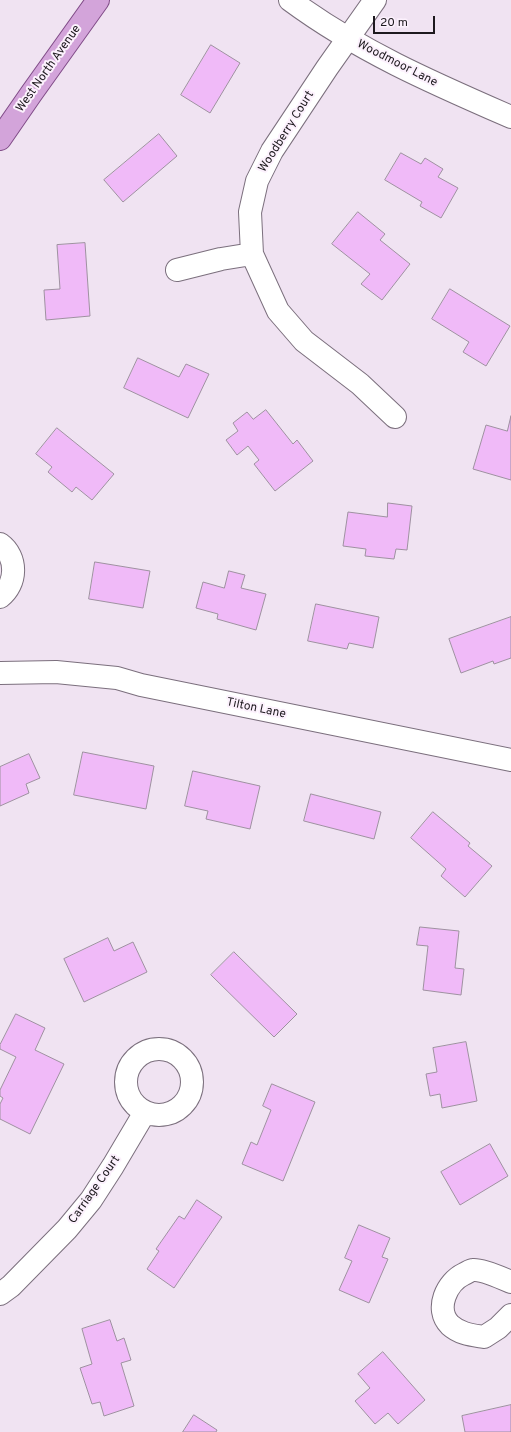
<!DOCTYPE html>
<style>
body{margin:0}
#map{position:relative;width:511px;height:1432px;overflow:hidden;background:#f0e3f2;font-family:Overpass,sans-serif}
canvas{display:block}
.scale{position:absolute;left:373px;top:16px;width:62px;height:18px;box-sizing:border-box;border:2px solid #1d191e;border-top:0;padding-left:5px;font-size:12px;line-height:14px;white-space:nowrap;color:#1d191e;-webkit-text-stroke:3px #fcf1fd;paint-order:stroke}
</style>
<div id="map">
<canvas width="511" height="1432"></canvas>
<div class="scale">20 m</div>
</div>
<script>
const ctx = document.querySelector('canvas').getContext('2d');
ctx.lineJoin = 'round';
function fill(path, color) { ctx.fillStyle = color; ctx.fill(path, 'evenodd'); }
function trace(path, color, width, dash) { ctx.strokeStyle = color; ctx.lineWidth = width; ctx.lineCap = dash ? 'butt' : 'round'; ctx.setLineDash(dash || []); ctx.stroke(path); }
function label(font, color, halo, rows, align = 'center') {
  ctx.font = font + ' Overpass,sans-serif'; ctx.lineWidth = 4; ctx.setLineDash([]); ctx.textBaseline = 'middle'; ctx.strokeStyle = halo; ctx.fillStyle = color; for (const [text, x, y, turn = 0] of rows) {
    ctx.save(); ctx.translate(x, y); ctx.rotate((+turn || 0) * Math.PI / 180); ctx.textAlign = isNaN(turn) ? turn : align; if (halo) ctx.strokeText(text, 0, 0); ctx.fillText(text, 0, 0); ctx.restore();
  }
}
const building = new Path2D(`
 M211 45 240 63 210 113 181 95Z
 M159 134 177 156 123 202 104 180Z
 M401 153 421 164 425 158 443 169 438 177 458 188 441 218 420 206 422 202 385 180Z
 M358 212 385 234 380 240 410 264 382 300 361 284 370 274 332 244Z
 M85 243 90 316 46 320 44 290 60 289 57 245Z
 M450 289 510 326 486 366 463 352 469 342 432 319Z
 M138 358 179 377 186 364 209 374 188 418 124 388Z
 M266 410 293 444 297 440 313 461 275 491 254 464 259 460 248 446 237 455 226 440 238 431 233 423 247 412 253 419Z
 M511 416V480L473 469 486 425 507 431Z
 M57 428 114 474 92 500 76 487 72 492 48 472 52 467 36 454Z
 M388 503 412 506 407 550 396 549 394 559 365 556 366 549 343 546 348 512 387 517Z
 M95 562 150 571 143 608 89 599Z
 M229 571 245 575 241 588 266 594 256 630 217 619 218 614 196 608 203 582 224 588Z
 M316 604 379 617 373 648 349 643 347 649 308 641Z
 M511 617V658L494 664 493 661 461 673 449 639Z
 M83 752 154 766 146 809 74 795Z
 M29 754 40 778 26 784 29 793 0 806V767Z
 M193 771 260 786 250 829 206 819 208 811 185 806Z
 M311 794 381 812 374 839 304 821Z
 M433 812 470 843 468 846 492 866 465 897 441 876 446 869 411 838Z
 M420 927 459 931 455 968 464 969 461 995 423 990 428 946 417 945Z
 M108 938 114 951 133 942 147 972 84 1002 64 959Z
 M234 952 297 1014 274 1037 211 975Z
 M16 1014 45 1028 35 1050 64 1064 30 1134 0 1119V1104L3 1098 0 1096V1090L16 1057 0 1049V1045Z
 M466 1042 477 1101 442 1108 440 1094 430 1096 426 1074 437 1072 433 1048Z
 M272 1084 315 1102 283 1181 242 1164 251 1142 257 1145 271 1110 263 1106Z
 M490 1144 508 1176 460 1205 441 1172Z
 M197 1200 222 1217 174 1288 147 1269 159 1251 156 1249 179 1216 184 1219Z
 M359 1225 390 1238 382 1257 388 1259 369 1303 339 1290 352 1261 345 1258Z
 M110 1320 117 1341 124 1338 131 1360 121 1363 134 1406 104 1416 100 1402 92 1404 80 1368 92 1364 82 1329Z
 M383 1352 425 1400 398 1424 388 1413 375 1424 355 1401 370 1388 358 1374Z
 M511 1405V1432H465L462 1416Z
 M194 1415 217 1430 216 1432H183Z`);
fill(building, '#f0baf8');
trace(building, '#9e91a0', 1);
const minor = new Path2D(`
 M290 0C359 51 433 83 511 117
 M375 0 327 68 272 151 257 181 250 212 252 254 278 311 304 341 360 384 395 417
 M177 270 221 259 252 254
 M0 544C18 557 17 584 0 597
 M0 673 56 672 117 678 141 685C264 711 388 734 511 760
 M126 1082a33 33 0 1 1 66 0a33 33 0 1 1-66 0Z
 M511 1282C502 1278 482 1269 473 1270 470 1270 467 1273 464 1274 447 1282 434 1309 450 1325 460 1334 472 1335 484 1337L498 1328 511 1315
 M0 1294 11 1286 67 1229 91 1200 113 1166 145 1112`);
const major = new Path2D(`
 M0 139 31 94 98 0`);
trace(minor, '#7b6f7d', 24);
trace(major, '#804c88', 24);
trace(minor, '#fff', 22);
trace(major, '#d3a4da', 22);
label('12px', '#1d191e', '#fcf1fd', [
 ["Woodmoor Lane",397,64,27],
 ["West North Avenue",49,69,-55],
 ["Woodberry Court",287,132,-58],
 ["Tilton Lane",256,709,12],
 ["Carriage Court",95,1190,-55]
]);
</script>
